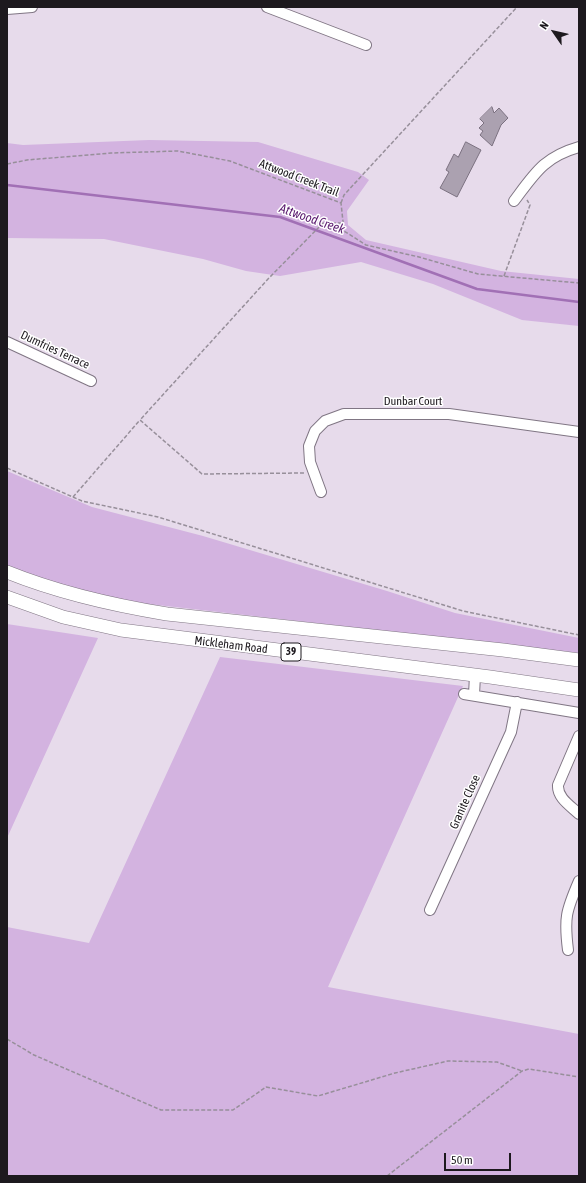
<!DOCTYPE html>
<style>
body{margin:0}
#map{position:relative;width:586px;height:1183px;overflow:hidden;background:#e7dbeb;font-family:"Asap Condensed",sans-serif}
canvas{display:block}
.frame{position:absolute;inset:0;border:8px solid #1d191e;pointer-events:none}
.north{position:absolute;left:534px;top:12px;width:40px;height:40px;-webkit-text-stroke:3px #fff;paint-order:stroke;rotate:304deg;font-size:11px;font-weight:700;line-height:16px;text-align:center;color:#1d191e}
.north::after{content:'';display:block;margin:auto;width:14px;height:18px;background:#1d191e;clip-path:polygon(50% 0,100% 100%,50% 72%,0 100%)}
.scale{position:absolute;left:444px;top:1153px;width:67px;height:18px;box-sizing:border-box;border:2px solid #1d191e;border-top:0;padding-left:5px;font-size:12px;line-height:14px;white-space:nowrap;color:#1d191e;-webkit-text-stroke:3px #fff;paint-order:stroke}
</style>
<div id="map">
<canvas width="586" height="1183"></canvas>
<div class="frame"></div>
<div class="north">N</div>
<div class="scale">50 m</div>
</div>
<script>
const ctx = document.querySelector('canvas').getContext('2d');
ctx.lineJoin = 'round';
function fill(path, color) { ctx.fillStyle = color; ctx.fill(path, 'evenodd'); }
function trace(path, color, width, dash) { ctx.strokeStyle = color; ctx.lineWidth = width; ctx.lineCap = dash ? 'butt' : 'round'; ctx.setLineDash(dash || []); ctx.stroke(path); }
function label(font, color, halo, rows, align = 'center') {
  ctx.font = font + ' "Asap Condensed",sans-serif'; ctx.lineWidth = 3; ctx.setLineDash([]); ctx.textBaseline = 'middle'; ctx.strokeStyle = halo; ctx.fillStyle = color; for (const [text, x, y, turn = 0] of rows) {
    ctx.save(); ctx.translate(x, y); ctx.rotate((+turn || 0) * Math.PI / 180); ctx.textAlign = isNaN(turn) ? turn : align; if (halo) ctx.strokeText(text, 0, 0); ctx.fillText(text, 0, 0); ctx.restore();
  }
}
fill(new Path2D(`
 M149 140 258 142 358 172 369 180 347 211 348 225 366 240 501 271 579 279V326L522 320 433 284 361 262 280 276 246 271 203 259 104 239 7 238V143L23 145Z
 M7 471 92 507 203 536 387 591 455 613 579 638V653L131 602 50 582 7 565Z
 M7 624 98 638 7 838Z
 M220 657 463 686 328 987 579 1034V1176H7V927L89 943Z`), '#d3b3e0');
trace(new Path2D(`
 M7 185 280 217 477 289 579 302`), '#a170b5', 2.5);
const building = new Path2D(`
 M492 107 494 113 499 108 508 118 501 125 492 146 480 135 483 131 479 128 484 123 480 119Z
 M466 142 481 150 457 197 440 188 449 172 446 170 454 154 458 157Z`);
fill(building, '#aba1b0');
trace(building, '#7b7180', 1);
const minor = new Path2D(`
 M267 7 366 45
 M7 9 32 7
 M514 201C535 173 544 157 579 147
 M7 342 91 381
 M321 492 310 462 309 446 315 431 325 421 344 414H449L579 432
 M464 694 579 713
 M474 695 475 675
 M579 736 558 785C557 798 571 806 579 814
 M430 910 511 732 517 702
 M568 950C564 918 566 911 579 881`);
const major = new Path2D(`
 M7 572C59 593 112 605 167 614L503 650 579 660
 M7 597 63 617 121 630 490 677 579 690`);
trace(minor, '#807684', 12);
trace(major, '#807684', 14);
trace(new Path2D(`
 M7 164 27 160 111 153 178 151 230 161 341 203 344 231 366 245 419 257 478 274 579 283
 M341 203 344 195 517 7
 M504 276 530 205 527 200
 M7 468 82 501 158 517 463 611 579 635
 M304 473 202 474 140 420 268 279 323 223H343
 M73 497 140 420
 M7 1039 34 1055 161 1110H233L266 1087 318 1096 395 1073 448 1061 497 1062 522 1071
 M387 1176 522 1071 529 1069 579 1077`), '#978f9a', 1.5, [4, 2]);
trace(minor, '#fff', 10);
trace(major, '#fff', 13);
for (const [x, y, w] of [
 [291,652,20]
]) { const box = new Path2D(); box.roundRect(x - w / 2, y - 9, w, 18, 3); ctx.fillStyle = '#fff'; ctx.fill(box); trace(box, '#1d191e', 1); }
label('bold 11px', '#1d191e', null, [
 ["39",291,652]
]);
label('12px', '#1d191e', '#fff', [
 ["Attwood Creek Trail",299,178,21],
 ["Dumfries Terrace",55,350,25],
 ["Dunbar Court",413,401],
 ["Mickleham Road",231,645,7],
 ["Granite Close",465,802,-66]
]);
label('italic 13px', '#59196e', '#fff', [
 ["Attwood Creek",312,219,19]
]);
</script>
